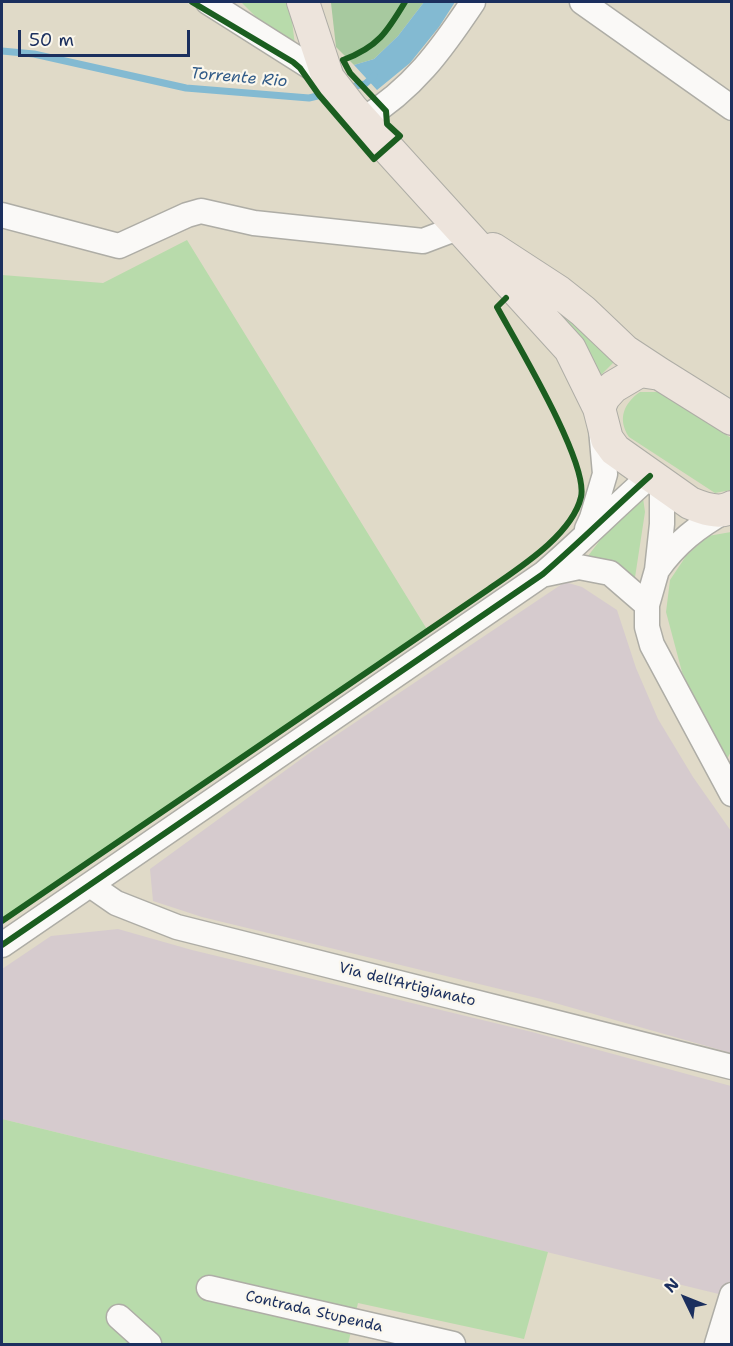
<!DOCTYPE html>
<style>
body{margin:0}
#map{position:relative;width:733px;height:1346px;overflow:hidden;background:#e0dac8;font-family:"Shantell Sans",sans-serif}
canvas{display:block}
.frame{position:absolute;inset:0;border:3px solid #1b2f5e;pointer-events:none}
.north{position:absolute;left:655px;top:1268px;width:60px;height:60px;-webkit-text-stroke:4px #fbf7ec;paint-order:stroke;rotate:313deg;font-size:16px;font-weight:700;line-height:24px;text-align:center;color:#1b2f5e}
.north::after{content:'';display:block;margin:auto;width:21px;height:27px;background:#1b2f5e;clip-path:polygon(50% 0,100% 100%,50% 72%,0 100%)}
.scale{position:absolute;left:18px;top:30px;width:172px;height:27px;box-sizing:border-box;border:3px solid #1b2f5e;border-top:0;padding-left:8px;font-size:18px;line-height:21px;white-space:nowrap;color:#1b2f5e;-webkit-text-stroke:4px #fbf7ec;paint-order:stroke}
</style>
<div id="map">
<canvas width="733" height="1346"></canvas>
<div class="frame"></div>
<div class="north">N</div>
<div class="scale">50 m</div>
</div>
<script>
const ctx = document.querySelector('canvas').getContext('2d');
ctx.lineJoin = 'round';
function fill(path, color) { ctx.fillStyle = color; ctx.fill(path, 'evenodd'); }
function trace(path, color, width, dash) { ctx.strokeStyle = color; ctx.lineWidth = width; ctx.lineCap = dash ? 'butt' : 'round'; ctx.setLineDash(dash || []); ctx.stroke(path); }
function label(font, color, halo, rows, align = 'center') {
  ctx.font = font + ' "Shantell Sans",sans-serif'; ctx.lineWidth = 4.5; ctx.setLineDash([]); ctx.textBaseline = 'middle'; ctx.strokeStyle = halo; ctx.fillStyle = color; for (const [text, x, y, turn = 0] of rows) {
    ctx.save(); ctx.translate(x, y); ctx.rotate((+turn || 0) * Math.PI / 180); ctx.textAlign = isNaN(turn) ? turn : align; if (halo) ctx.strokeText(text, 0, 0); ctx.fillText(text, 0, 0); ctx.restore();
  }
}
fill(new Path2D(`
 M565 582 582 587 617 610 636 668 658 719 693 777 731 831V1053L541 999 202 917 153 901 150 869 308 754Z
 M118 929 192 950 532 1032 731 1086V1297L2 1119V969L51 936Z`), '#d6cbce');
fill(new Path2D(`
 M241 2H286L291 13 295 45 261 22Z
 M187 240 428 631 2 923V275L103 283Z
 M530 288 617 359 597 379Z
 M640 392H663L731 438V490L715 493 629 437C617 419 624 403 640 392Z
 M633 497 643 498 645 512 634 584 611 563 588 556Z
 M731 532 732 750 727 759 720 752 682 672 666 612 670 580 686 556 708 536Z
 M2 1119 548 1252 524 1339 358 1303 348 1344H2Z`), '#b8dbab');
fill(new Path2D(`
 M331 3V2H424L398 36 374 59 354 65 336 47Z`), '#a7c99f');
fill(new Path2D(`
 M424 2H455L439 27 410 63 377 90 354 65 374 59 398 36Z`), '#83bad2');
trace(new Path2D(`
 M2 51 34 54 186 88 309 98 330 93
 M346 88 365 84 374 76`), '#83bad2', 7);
const minor = new Path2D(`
 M208 2 328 78
 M582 2 732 108
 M362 120C413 89 441 50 473 2
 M2 215 119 246 187 215 201 211 254 223 423 241 460 227
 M662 484V524L657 570 647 605V627L652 645 732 794
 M587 529 592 518 605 474 601 429
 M657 570C676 543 698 526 727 510
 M546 574 579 567 610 573 647 605
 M90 885 116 903 177 927 732 1067
 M2 945 543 574C580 542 614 508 650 476
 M209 1288 453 1344
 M119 1317 149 1344
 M717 1344 732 1295`);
const major = new Path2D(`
 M303 2 328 78 352 109 570 349 599 408
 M493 249 559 292 583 311 625 351 660 374
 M732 419 660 374 640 371 613 387 604 397 599 408 607 439 615 450 690 503C702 508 719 515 732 507`);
trace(minor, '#aeada6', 27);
trace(major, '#aeada6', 34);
trace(minor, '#faf9f7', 24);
trace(major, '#ede4dc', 32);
trace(new Path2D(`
 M192 2 293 62 300 68 319 95 374 159 400 136 387 124 386 111 350 73 343 60C378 47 387 32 405 2
 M2 921 489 589C519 568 572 535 581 497 589 463 516 342 497 307L506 298
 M2 945 543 574C580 542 614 508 650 476`), '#1b5e20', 6);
label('15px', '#1b2f5e', '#fbf7ec', [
 ["Via dell'Artigianato",407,985,14],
 ["Contrada Stupenda",314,1312,13]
]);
label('italic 16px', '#315b88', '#fbf7ec', [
 ["Torrente Rio",239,78,5]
]);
</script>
